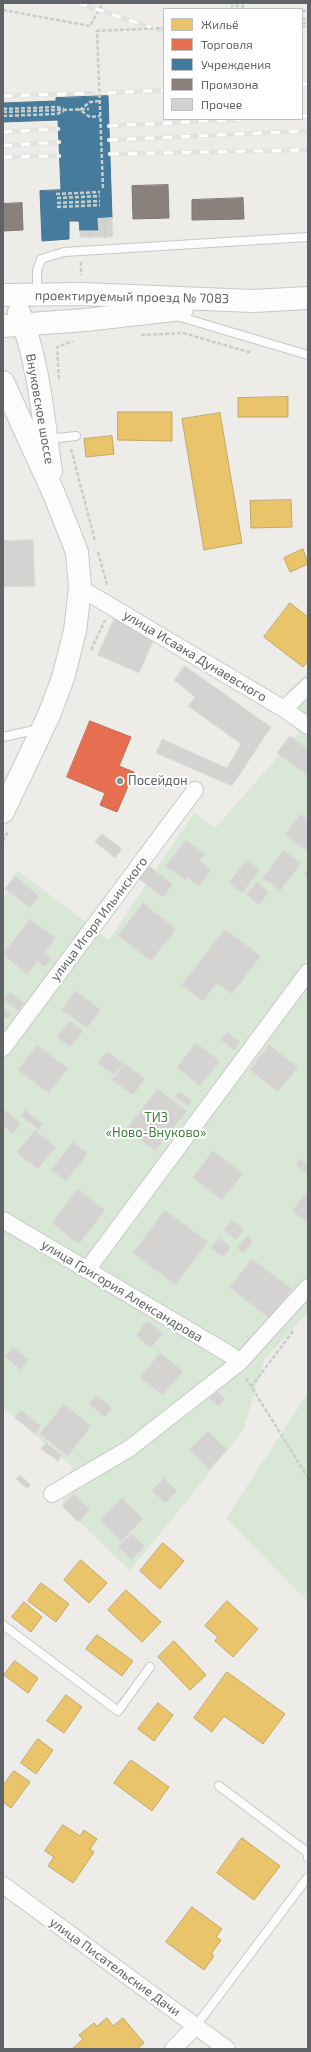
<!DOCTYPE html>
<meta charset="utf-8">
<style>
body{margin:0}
#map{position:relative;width:311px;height:2052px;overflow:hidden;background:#eeece9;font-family:"Exo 2",sans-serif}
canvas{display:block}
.frame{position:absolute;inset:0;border:4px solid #5f6266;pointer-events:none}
.legend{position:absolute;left:163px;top:8px;width:140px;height:112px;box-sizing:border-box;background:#fff;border:1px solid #bfc0c2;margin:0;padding:5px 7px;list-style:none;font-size:12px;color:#5f6266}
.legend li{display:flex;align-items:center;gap:8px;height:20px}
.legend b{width:20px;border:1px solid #bfc0c2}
</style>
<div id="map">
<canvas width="311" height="2052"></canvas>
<div class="frame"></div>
<ul class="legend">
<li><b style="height:11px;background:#e9c46a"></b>Жильё</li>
<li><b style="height:11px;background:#e76f51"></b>Торговля</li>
<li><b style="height:11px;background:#457b9d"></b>Учреждения</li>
<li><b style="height:11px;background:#8a817c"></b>Промзона</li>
<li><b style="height:11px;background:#d4d3d2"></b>Прочее</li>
</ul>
</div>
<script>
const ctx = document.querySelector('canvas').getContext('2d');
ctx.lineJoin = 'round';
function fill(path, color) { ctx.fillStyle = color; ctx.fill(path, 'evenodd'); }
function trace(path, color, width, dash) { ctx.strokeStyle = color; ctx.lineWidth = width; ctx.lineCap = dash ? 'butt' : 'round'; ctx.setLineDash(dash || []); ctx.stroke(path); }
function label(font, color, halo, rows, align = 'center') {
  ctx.font = font + ' "Exo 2",sans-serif'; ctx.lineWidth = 4; ctx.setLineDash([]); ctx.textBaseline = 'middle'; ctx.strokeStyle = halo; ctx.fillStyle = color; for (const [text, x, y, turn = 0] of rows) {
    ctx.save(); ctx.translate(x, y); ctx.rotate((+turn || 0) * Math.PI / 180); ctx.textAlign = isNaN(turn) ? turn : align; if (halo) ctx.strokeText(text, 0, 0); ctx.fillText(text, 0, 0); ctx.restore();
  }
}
fill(new Path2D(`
 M308 672V1312L265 1359 243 1431 130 1571 62 1504 72 1467 3 1407V899L17 870 109 940 194 813 215 828 298 734 286 693Z
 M308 1393V1602L226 1518Z`), '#d9e7d7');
const homes = new Path2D(`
 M288 397V417H238V398Z
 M118 412H172V441L118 440Z
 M220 413 242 543 204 550 182 419Z
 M112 436 114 454 86 457 84 439Z
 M291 500 292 527 251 528 250 501Z
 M303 549 308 564 290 572 284 558Z
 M290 603 308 617V661L303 667 264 637Z
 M163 1543 184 1561 160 1589 140 1571Z
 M81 1560 107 1583 89 1603 64 1580Z
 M41 1583 69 1604 56 1622 28 1601Z
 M126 1590 161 1622 142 1642 108 1610Z
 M227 1601 258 1629 233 1657 215 1641 218 1637 205 1626Z
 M24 1602 42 1617 31 1632 12 1617Z
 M97 1635 133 1661 122 1676 86 1649Z
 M174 1641 206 1675 190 1690 158 1657Z
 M15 1661 38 1678 28 1693 4 1675Z
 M227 1672 285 1714 263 1744 224 1716 212 1732 194 1718Z
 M66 1695 82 1707 64 1733 47 1721Z
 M158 1703 173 1715 154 1741 138 1729Z
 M38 1739 53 1750 36 1774 21 1763Z
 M131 1760 169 1787 152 1811 114 1783Z
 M14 1771 30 1782 11 1808 3 1802V1786Z
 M63 1825 80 1836 84 1830 97 1839 90 1849 94 1852 73 1883 48 1866 54 1857 45 1851Z
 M242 1838 280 1866 254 1900 217 1873Z
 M192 1907 222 1929 216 1937 221 1940 211 1954 214 1956 204 1970 166 1942Z
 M107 2018 113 2026 123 2018 144 2043 137 2049H72L83 2039 79 2035 94 2023 97 2026Z`);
fill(homes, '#e9c46a');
trace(homes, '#c0a769', 1);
const shops = new Path2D(`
 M90 721 131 737 119 766 134 772 117 812 100 805 105 793 67 777Z`);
fill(shops, '#e76f51');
trace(shops, '#be6b57', 1);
const public = new Path2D(`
 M108 96 111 188 61 190 58 120 3 122V103L56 101V98Z
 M111 188 112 218 98 219 99 231H80L79 221H69V239L42 241 40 191Z`);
fill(public, '#457b9d');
trace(public, '#4d748c', 1);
const industry = new Path2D(`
 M168 185 169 218 133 219 132 186Z
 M243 198 244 219 192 220V200Z
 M22 203 23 230 3 231V204Z`);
fill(industry, '#8a817c');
trace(industry, '#7d7875', 1);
const building = new Path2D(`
 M112 218 113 237H80V231H99L98 219Z
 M33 540 35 586 3 587V541Z
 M115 617 156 635 139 673 98 655Z
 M185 666 271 727 232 786 156 753 162 739 227 768 241 744 188 706 195 697 174 680Z
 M290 736 308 749V776L277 753Z
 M301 814 308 820 307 851 285 835Z
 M102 834 122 849 115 858 95 842Z
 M186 840 205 854 200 861 211 870 199 886 187 877 185 880 166 866Z
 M284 850 301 863 280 891 263 878Z
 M247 860 260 870 242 893 229 883Z
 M149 866 173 884 163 897 139 879Z
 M308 870V878L304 875Z
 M15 876 39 896 30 908 5 889Z
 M257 882 269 892 259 905 247 895Z
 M143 903 176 929 151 961 118 936Z
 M30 919 56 938 44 953 52 958 45 967 37 961 27 975 3 954Z
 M225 929 261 956 232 994 217 983 203 1001 182 985Z
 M76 991 101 1010 87 1028 62 1010Z
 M10 992 24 1003 18 1011 4 1000Z
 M3 1008 11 1014 7 1019 3 1016Z
 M70 1021 83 1031 70 1047 57 1037Z
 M227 1032 240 1042 234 1050 221 1040Z
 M196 1043 220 1061 200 1086 177 1068Z
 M37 1045 68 1068 49 1093 18 1070Z
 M269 1045 298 1067 278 1092 250 1070Z
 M107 1051 123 1064 114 1075 98 1063Z
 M125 1064 145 1079 133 1095 112 1080Z
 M158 1089 187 1111 155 1151 127 1129Z
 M179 1091 192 1101 188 1106 175 1097Z
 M5 1110 21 1123 13 1134 3 1126Z
 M25 1110 43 1124 39 1130 21 1116Z
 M35 1130 56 1147 38 1169 17 1153Z
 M73 1142 88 1153 66 1181 51 1170Z
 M213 1151 243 1173 222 1200 193 1178Z
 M300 1159 308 1165V1174L296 1165Z
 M78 1189 105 1210 79 1244 52 1223Z
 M308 1191V1223L292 1211Z
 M165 1210 208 1242 175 1285 133 1253Z
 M232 1220 244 1229 236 1240 224 1230Z
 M247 1236 253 1241 244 1253 237 1248Z
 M219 1238 231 1247 223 1257 211 1248Z
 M252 1259 292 1289 269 1318 230 1288Z
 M147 1321 163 1333 151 1348 136 1336Z
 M13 1347 29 1360 21 1370 5 1357Z
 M160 1353 183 1371 163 1395 140 1378Z
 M217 1391 225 1399 218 1406 210 1399Z
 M96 1395 112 1408 105 1417 89 1404Z
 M64 1404 91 1426 68 1456 40 1434Z
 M21 1410 41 1426 35 1434 15 1418Z
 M208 1431 227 1450 209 1469 189 1450Z
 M46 1443 62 1455 58 1461 41 1449Z
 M20 1475 31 1485 27 1489 16 1479Z
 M164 1478 177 1491 165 1503 152 1491Z
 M74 1494 90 1509 78 1522 62 1506Z
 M122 1498 143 1519 121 1541 100 1520Z
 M132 1534 145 1546 131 1560 118 1547Z`);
fill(building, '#d4d3d2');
trace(building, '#dddcd8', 1);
const lane = new Path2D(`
 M37 294V271L41 259 64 252 308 237
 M177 316 308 355
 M47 439 76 436
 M3 737 39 729
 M3 1625 118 1711 150 1667
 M219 1786 307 1852 308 1858
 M195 2027 308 1877`);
const street = new Path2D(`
 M80 588 284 709 308 726
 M284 709 308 686
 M3 1048 195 790
 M3 1220 229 1354 240 1362
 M87 1270 308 972
 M52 1494 130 1448 240 1362 308 1287
 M3 1885 227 2049
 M173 2049 195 2027`);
const secondary = new Path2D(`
 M3 295 82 294 253 301 308 298
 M19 312C39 362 43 418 51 471
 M3 326 85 320 182 309
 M3 382 54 494 77 552 80 588 75 631 63 678 49 715 3 812`);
trace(lane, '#c8c8c8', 10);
trace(street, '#c8c8c8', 18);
trace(secondary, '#c8c8c8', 24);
trace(new Path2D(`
 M232 9V6H243V9
 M3 10 90 26 103 3
 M302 11H308
 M302 19H308
 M302 23H308
 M302 27 308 26
 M99 101 90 102 80 110 90 117 100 116
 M3 109 57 107 64 109
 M3 112 89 109
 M3 116 57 114 64 111
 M56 194 100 192
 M57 198 100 196
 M57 203 100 201
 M57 207 100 205
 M105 218V238
 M89 231 90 238
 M81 262V275
 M141 335 183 333 252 353
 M59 379 57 347 73 341
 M71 449 95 541
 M98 552 107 585
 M91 650 105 620
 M3 841 8 831
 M246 1378 308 1478
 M251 1387 294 1330`), '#cacecb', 2.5, [4, 2]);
trace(lane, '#fcfcfc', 8);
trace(street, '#fcfcfc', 16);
trace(secondary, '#fcfcfc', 22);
const rail = new Path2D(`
 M78 3 162 31
 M302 84H308
 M107 93 164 90
 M3 96 93 93
 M302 116H308
 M109 126 244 119
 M3 132 58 129
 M109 140 308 131
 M3 146 59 142
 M110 154 308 150
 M3 157 59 156`);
trace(rail, '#e3e3e2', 4.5);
trace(rail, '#fff', 3, [9]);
trace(new Path2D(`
 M103 188 97 31 164 28`), '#cacecb', 2.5, [4, 2]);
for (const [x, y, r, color] of [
 [120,781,4,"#919294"]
]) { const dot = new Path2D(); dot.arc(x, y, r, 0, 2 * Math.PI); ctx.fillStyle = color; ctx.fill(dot); trace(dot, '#fff', 1.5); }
label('13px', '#5f6266', '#fff', [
 ["проектируемый проезд № 7083",132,297,1],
 ["Внуковское шоссе",40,409,80],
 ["улица Исаака Дунаевского",195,656,31],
 ["улица Игоря Ильинского",99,919,-53],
 ["улица Григория Александрова",122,1291,31],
 ["улица Писательские Дачи",115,1967,36]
]);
label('13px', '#5f6266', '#fff', [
 ["Посейдон",128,781]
], 'left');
label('13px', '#428243', '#fff', [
 ["ТИЗ",156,1118],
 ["«Ново-Внуково»",156,1133]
]);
</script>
